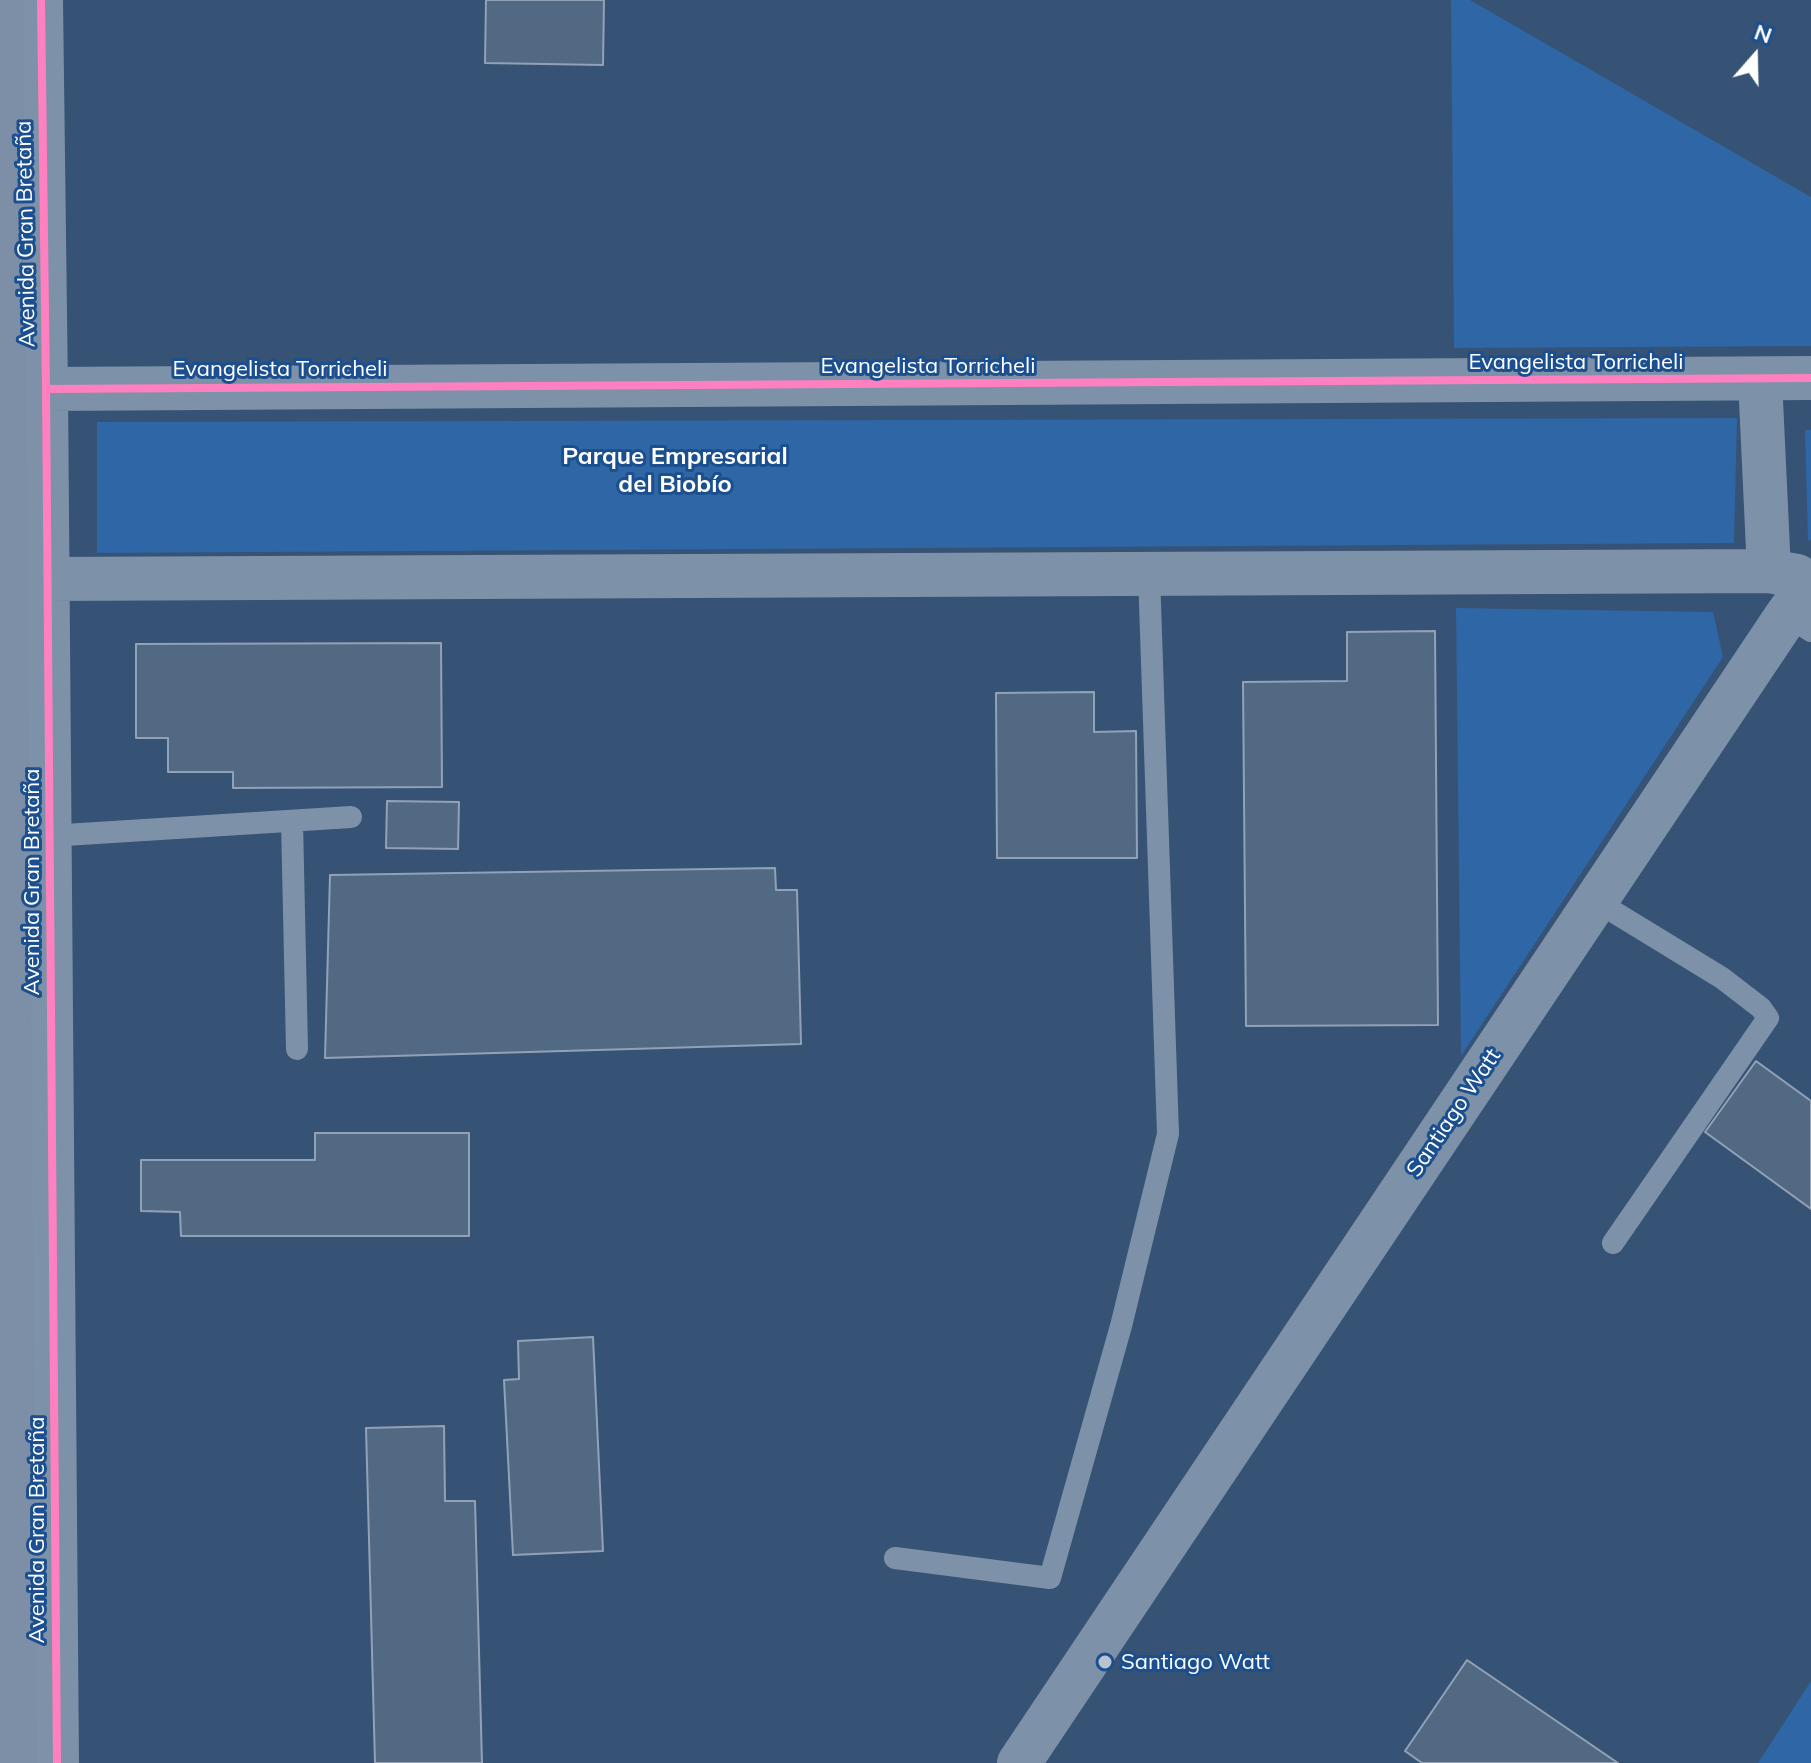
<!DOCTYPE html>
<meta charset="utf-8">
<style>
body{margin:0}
#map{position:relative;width:1811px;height:1763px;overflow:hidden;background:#365274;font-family:Mulish,sans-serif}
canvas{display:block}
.north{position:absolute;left:1715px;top:16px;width:80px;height:80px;-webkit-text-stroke:6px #1b4f8f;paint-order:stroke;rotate:20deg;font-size:22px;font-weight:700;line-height:32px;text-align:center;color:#fff}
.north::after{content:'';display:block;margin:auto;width:28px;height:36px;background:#fff;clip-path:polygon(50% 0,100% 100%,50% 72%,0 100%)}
</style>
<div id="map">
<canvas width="1811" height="1763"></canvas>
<div class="north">N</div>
</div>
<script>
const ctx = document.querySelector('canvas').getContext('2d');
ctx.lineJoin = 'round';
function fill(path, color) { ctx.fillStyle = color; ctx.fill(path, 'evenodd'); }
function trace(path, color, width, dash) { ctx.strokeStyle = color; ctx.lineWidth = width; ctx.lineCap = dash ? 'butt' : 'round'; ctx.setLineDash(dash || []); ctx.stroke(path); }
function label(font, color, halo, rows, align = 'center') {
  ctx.font = font + ' Mulish,sans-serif'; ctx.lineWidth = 6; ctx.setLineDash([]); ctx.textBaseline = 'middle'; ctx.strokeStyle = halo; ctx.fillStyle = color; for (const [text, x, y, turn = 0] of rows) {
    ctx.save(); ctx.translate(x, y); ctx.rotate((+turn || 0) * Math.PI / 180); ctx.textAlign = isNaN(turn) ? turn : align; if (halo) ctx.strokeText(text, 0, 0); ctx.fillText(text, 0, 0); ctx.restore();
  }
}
fill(new Path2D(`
 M1451 0H1470L1811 197V346L1454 348Z
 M1737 418 1734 543 97 553V422Z
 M1805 430H1811V539L1808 542Z
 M1456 608 1713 612 1723 657 1461 1056Z
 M1811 1681V1763H1758Z`), '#2f66a5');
const building = new Path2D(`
 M486 0H604L603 65 485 63Z
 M1435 631 1438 1025 1246 1026 1243 682 1347 681V632Z
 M441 643 442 787 233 788V772H168V738H136V644Z
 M1094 692V732L1136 731 1137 858H997L996 693Z
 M387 801 459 802 458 849 386 848Z
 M775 868 776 890H797L801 1044 325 1058 330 875Z
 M1756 1061 1811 1101V1209L1705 1132Z
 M315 1133H469V1236H181L180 1212 141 1211V1160H315Z
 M593 1337 603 1551 513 1555 504 1380 519 1379 518 1341Z
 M444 1426 445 1501H475L482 1763H375L366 1428Z
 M1467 1660 1618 1763H1422L1405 1751Z`);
fill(building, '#526984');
trace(building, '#92a2b6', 2);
trace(new Path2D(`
 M1787 615 1811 631
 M292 821 297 1049
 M49 836 351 817
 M1596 901 1722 978 1761 1008 1768 1018 1613 1243
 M895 1558 1050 1578 1121 1326 1168 1134 1149 574`), '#7d92a8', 22);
trace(new Path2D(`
 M41 0 46 389 57 1763
 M1760 379 1769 571 1797 576
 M46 389 1811 378
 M47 579 1769 571
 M1019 1763 1787 615 1811 583`), '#7d92a8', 44);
trace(new Path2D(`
 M1 0 15 1763`), '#7d8ea7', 44);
trace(new Path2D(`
 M41 0 46 389 57 1763
 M46 389 1811 378`), '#ff80c0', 8);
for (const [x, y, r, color] of [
 [1105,1662,8,"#b9c2ce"]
]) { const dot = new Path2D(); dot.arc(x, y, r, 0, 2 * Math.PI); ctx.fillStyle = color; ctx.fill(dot); trace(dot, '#1b4f8f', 3); }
label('22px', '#fff', '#1b4f8f', [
 ["Avenida Gran Bretaña",26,234,-91],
 ["Evangelista Torricheli",1576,362],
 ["Evangelista Torricheli",928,366],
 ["Evangelista Torricheli",280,369],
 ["Avenida Gran Bretaña",32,882,-90],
 ["Santiago Watt",1454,1113,-56],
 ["Avenida Gran Bretaña",37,1530,-90]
]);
label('22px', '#fff', '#1b4f8f', [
 ["Santiago Watt",1121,1662]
], 'left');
label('bold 24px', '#fff', '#1b4f8f', [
 ["Parque Empresarial",675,457],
 ["del Biobío",675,485]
]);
</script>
